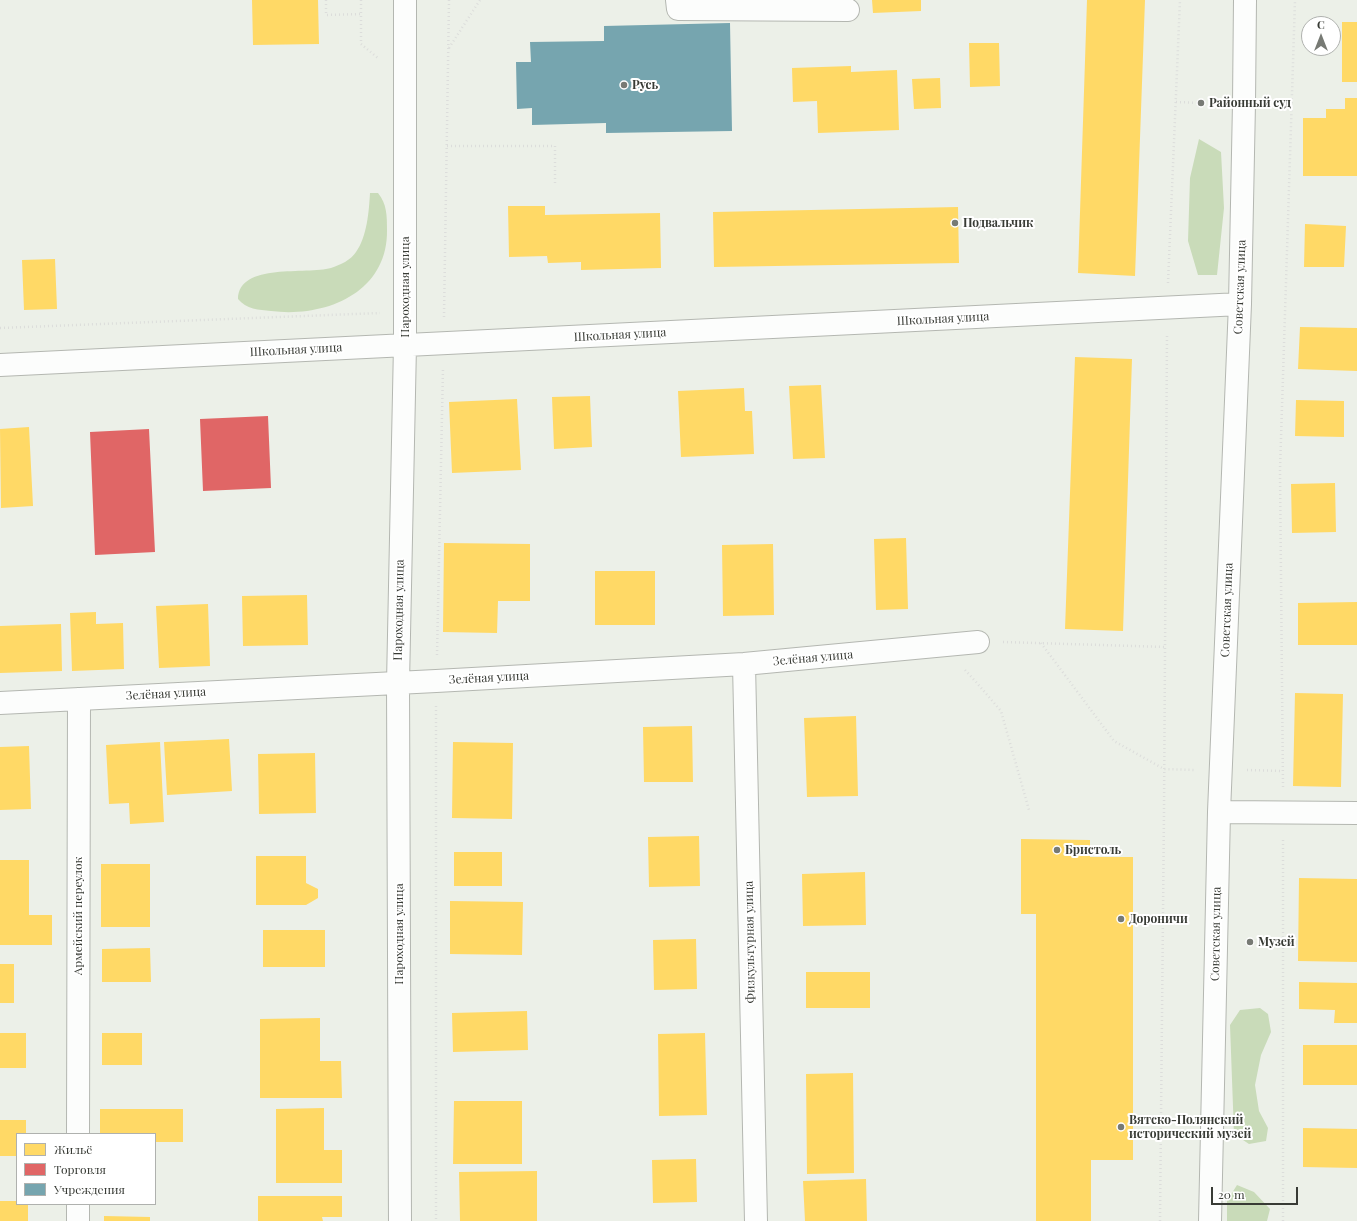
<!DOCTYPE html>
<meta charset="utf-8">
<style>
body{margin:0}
#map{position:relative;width:1357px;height:1221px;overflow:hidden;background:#ecf0e8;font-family:"Playfair Display",serif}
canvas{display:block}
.legend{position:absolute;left:16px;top:1133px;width:140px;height:72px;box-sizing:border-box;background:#fff;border:1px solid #afb1ae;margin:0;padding:5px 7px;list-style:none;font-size:12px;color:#383b35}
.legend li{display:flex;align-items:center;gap:8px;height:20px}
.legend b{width:20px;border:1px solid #afb1ae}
.north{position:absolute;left:1301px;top:16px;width:40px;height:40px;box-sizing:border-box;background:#fff;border:1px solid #afb1ae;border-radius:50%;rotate:0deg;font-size:11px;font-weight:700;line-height:16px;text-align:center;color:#383b35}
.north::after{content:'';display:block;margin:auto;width:14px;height:18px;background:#777a74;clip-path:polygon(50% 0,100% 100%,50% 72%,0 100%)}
.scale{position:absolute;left:1211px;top:1187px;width:87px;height:18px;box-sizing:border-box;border:2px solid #383b35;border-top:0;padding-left:5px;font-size:12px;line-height:14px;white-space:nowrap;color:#383b35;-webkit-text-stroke:3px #fff;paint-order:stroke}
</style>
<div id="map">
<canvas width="1357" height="1221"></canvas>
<ul class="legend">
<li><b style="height:11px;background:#ffd966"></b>Жильё</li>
<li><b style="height:11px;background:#e06666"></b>Торговля</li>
<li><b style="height:11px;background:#76a5af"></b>Учреждения</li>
</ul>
<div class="north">С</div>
<div class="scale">20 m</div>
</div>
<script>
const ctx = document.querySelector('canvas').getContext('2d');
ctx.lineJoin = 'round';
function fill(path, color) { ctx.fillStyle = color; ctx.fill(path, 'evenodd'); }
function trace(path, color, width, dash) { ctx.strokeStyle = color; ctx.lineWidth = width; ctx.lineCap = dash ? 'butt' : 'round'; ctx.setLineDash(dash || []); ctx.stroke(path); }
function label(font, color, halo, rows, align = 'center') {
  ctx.font = font + ' "Playfair Display",serif'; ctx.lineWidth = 4; ctx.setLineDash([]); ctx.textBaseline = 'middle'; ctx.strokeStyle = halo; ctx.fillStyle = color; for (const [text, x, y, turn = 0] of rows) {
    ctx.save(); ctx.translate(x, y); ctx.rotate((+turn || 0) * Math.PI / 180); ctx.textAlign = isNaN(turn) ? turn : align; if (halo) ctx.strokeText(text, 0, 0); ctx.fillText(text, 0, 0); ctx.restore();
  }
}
fill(new Path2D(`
 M1199 139 1221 152 1224 208 1217 275H1198L1188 241 1190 178Z
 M370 193H378C387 204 387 216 387 230 388 293 325 318 271 311 259 310 246 309 238 299 239 262 307 275 331 268 340 265 351 260 356 252 367 237 369 211 370 193Z
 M1260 1008 1268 1014 1271 1032 1261 1055 1255 1085 1259 1111 1268 1128 1266 1141 1249 1144 1234 1134 1230 1025 1240 1010Z
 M1237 1185 1254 1192 1270 1209 1267 1221H1227V1201Z`), '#c9dbb9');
fill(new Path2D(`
 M252 0H318L319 44 253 45Z
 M872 0H921V11L873 13Z
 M1087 0H1145L1135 276 1078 273Z
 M1342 22H1357V82H1342Z
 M969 43H999L1000 86 970 87Z
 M851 66V72L897 70 899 130 818 133 817 101 793 102 792 68Z
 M940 78 941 108 914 109 912 79Z
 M1345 98H1357V176H1303V118H1326V109H1345Z
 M508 206H545V215L660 213 661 268 581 270V262L548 263 547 256 509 257Z
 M958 207 959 263 714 267 713 212Z
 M1305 224 1346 226 1344 267H1304Z
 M55 259 57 309 24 310 22 260Z
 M1300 327 1357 328V371L1298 369Z
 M1075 357 1132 359 1123 631 1065 629Z
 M821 385 825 458 793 459 789 386Z
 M744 388 745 411H752L754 454 681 457 678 391Z
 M590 396 592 447 554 449 552 397Z
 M517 399 521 470 452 473 449 402Z
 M1296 400 1344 401V437L1295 436Z
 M29 427 33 506 1 508 0 429Z
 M1335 483 1336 532 1292 533 1291 484Z
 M906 538 908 609 876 610 874 539Z
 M444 543 530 544V601H498L497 633 443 632Z
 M773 544 774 615 723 616 722 545Z
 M595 571H655V625H595Z
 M307 595 308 645 243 646 242 596Z
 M1357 602V645H1298V603Z
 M208 604 210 666 159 668 156 606Z
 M96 612V624L123 623 124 669 72 671 70 613Z
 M61 624 62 671 0 673V626Z
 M1295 693 1343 694 1341 787 1293 786Z
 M856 716 858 796 807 797 804 718Z
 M692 726 693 782H644L643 727Z
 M229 739 232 791 167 795 164 742Z
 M160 742 164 822 130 824 129 803 109 804 106 745Z
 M453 742 513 743 512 819 452 818Z
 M29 746 31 809 0 810V747Z
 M315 753 316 813 259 814 258 754Z
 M699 836 700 886 649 887 648 837Z
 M1021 839 1090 840V857H1133V1160H1091V1221H1036V914H1021Z
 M454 852H502V886H454Z
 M256 856H306V883L318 889V898L306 905H256Z
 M0 860H29V915H52V945H0Z
 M101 864H150V927H101Z
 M865 872 866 925 803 926 802 874Z
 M1299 878 1357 879V962L1298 961Z
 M450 901 523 902 522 955 450 954Z
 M263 930H325V967H263Z
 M696 939 697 989 654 990 653 940Z
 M150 948 151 982H102V949Z
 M0 964H14V1003H0Z
 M806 972H870V1008H806Z
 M1299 982 1357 983V1023H1334L1335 1010 1299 1009Z
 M527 1011 528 1050 453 1052 452 1013Z
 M320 1018V1061H341L342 1098H260V1019Z
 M0 1033H26V1068H0Z
 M102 1033H142V1065H102Z
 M705 1033 707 1115 659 1116 658 1034Z
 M1303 1045H1357V1085H1303Z
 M853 1073 854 1173 807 1174 806 1074Z
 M454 1101H522V1164H453Z
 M324 1108V1150H342V1183H276V1109Z
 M100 1109H183V1142H155V1134H100Z
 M0 1120H26V1134H17V1156H0Z
 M1303 1128 1357 1129V1168L1303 1167Z
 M696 1159 697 1202 653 1203 652 1160Z
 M537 1171V1221H460L459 1172Z
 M866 1179 867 1221H805L803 1181Z
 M258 1196H342V1217H322L323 1221H258Z
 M0 1201H17V1204H28V1221H0Z
 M104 1216 150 1217V1221H104Z`), '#ffd966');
fill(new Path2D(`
 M268 416 271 488 203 491 200 419Z
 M149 429 155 552 95 555 90 432Z`), '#e06666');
fill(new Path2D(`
 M730 23 732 131 606 133V123L532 125V108L517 109 516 62H531L530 42 604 41V26Z`), '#76a5af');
const minor = new Path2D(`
 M677 0 678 9 848 10
 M0 365 1240 304
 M744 664 756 1221
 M0 703 436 681 744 664 978 642
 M1219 812 1357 813
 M78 1134 79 699
 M78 1221V1204
 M400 1221 398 683 405 345V0
 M1210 1221 1219 812 1240 304 1244 103 1245 0`);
trace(minor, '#b4b7b1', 24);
trace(new Path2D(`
 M326 0V15L361 14
 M361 0V44L379 59
 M449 48 480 0
 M1176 102 1201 103
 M447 146H555V183
 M1168 283 1180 0
 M444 317 449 0
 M0 328 380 313
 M1003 642 1165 647
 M1041 643 1114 741 1164 769 1194 770
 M437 655 443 368
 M965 670 976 682 1001 711 1029 810
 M436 706V1221
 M1247 770 1283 771
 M1283 787 1280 470 1295 0
 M1250 942 1283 943
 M1160 1221 1164 812 1167 334
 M1283 1221V838`), '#dcdddb', 2.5, [1, 3]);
trace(minor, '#fcfdfc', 22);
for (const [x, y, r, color] of [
 [624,85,4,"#777a74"],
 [1201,103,4,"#777a74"],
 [955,223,4,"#777a74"],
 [1057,850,4,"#777a74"],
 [1121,919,4,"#777a74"],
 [1250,942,4,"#777a74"],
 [1121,1127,4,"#777a74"]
]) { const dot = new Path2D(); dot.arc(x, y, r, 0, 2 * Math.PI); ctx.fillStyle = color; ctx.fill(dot); trace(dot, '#fff', 1.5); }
label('bold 12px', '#383b35', '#fff', [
 ["Русь",632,85],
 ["Районный суд",1209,103],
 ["Подвальчик",963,223],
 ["Бристоль",1065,850],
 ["Дороничи",1129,919],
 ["Музей",1258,942],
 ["Вятско-Полянский",1129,1120],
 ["исторический музей",1129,1134]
], 'left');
label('12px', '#383b35', '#fff', [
 ["Пароходная улица",405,287,-90],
 ["Советская улица",1240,287,-88],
 ["Школьная улица",943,319,-3],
 ["Школьная улица",620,335,-3],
 ["Школьная улица",296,350,-3],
 ["Пароходная улица",399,610,-89],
 ["Советская улица",1227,610,-88],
 ["Зелёная улица",813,658,-5],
 ["Зелёная улица",489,678,-3],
 ["Зелёная улица",166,694,-3],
 ["Армейский переулок",78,916,-90],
 ["Пароходная улица",399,934,-90],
 ["Советская улица",1216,934,-89],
 ["Физкультурная улица",750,942,-91]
]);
</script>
